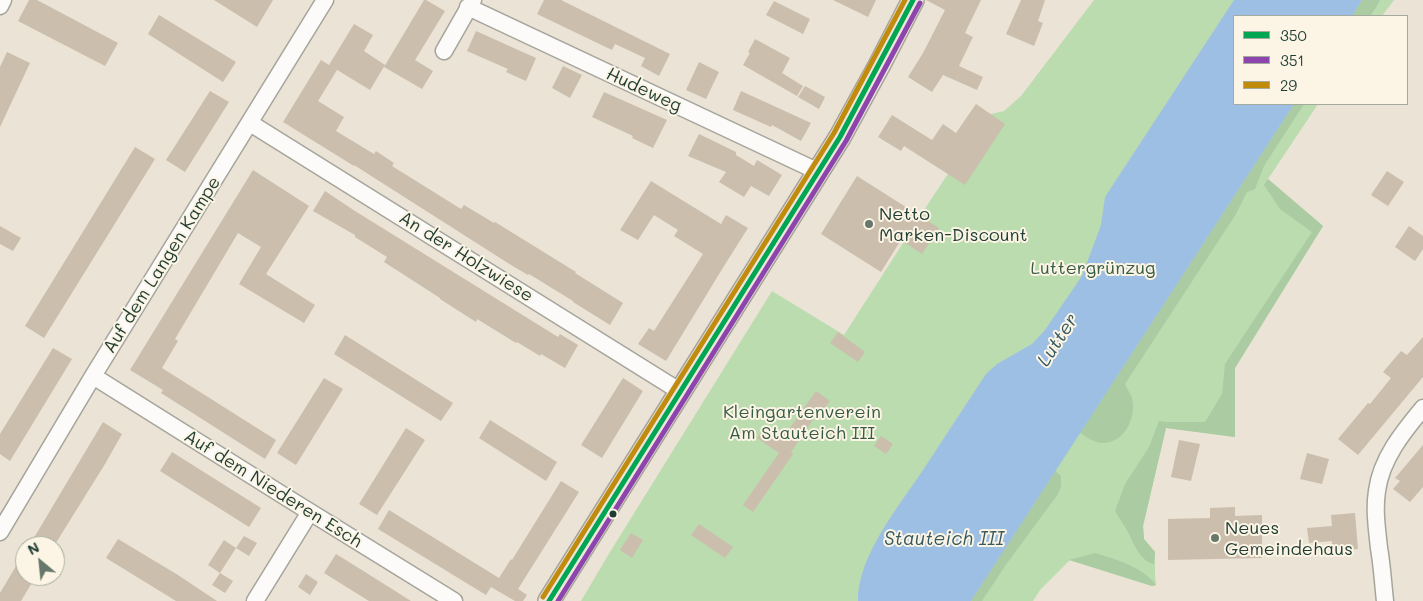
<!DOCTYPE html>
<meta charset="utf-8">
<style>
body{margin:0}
#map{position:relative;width:1423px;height:601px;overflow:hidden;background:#ebe3d5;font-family:Mali,sans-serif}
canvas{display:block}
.legend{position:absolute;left:1233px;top:15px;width:175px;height:90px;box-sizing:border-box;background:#fcf5e5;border:1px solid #a4ab9e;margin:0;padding:6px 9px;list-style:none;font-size:15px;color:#1f3d34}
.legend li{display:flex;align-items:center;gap:10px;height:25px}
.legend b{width:25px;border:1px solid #a4ab9e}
.north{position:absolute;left:15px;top:536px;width:50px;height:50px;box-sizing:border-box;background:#fcf5e5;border:1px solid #a4ab9e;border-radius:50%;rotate:332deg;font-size:14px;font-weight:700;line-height:20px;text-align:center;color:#1f3d34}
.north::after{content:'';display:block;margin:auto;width:18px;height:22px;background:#66776c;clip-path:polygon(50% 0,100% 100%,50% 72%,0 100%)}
</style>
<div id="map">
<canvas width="1423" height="601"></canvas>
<ul class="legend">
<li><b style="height:6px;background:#00a651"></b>350</li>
<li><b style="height:6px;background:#8e44ad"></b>351</li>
<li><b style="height:6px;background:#c18c0d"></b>29</li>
</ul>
<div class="north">N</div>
</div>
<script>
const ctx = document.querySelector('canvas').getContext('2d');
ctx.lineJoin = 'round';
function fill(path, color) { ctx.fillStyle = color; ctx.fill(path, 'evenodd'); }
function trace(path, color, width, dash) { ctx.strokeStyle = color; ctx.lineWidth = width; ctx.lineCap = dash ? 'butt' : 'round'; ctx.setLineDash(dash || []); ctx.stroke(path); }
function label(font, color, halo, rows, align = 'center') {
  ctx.font = font + ' Mali,sans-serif'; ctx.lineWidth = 4; ctx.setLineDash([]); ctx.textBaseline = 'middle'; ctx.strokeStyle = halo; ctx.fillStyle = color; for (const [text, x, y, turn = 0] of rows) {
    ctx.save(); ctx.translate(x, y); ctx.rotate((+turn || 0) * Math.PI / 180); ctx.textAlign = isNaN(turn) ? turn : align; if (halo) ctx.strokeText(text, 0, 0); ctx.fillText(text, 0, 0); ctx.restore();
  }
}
fill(new Path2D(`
 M1094 0H1394L1382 16H1234V104H1318L1268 179 1323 226 1235 368V437L1166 428 1143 526 1144 539 1155 552V576L1156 585 1152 586 1070 560 1040 590 1033 601H581L610 552 772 291 844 335 930 201 987 115 1004 111 1021 96Z`), '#bbdcaf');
fill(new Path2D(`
 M1362 0H1380L1375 9 1370 16H1352Z
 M1294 104H1304L1264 166 1255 189 1247 192 1236 214 1125 384C1127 389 1131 394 1132 398 1137 418 1124 444 1101 443 1094 442 1086 437 1080 433Z
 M1268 179 1323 226 1235 368V437L1166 428 1143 526 1144 539 1155 552 1154 564C1140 561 1134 544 1128 532 1124 525 1119 518 1115 511L1125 484 1149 447 1159 421 1167 422H1205L1222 394 1225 364 1312 232 1280 209 1264 185Z
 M1055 471 1061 476V487L1058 494 1005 566 982 601H971Z
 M1095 553C1115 559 1143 567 1156 585L1152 586 1069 560Z`), '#abcba3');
fill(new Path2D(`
 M1234 0H1362L1352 16H1234V104H1294L971 601H858C857 557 899 506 923 470 944 438 965 406 986 374L997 364 1032 344 1045 330 1082 276 1101 225 1105 197Z`), '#9ebfe4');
fill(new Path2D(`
 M29 0H37L118 43 105 66 18 21Z
 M214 0H273L257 27Z
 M424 0H426L445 11 415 60 433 71 422 89 384 67Z
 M544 0H561L670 54 659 76 641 66 645 58 615 44 612 50 537 14Z
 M833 0H876L868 17Z
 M926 0H981L965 33 973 37 959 66 983 77 977 90 943 75 932 92 908 77 923 53 945 10Z
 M1021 0H1045L1038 21 1043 23 1034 46 1006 34Z
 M774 1 810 19 803 34 766 15Z
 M159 15 236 62 223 82 148 34Z
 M354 24 373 35 364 51 385 65 370 90 329 65Z
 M476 31 536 58 526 81 506 72 508 69 467 51Z
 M755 39 790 58 782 73 803 86 797 96 743 65 750 53 748 52Z
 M7 52 30 63 0 127V67Z
 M321 60 337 70 318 101 344 117 336 131 374 154 376 151 394 163 392 166 461 209 464 205 494 223 495 222 576 272 575 273 623 303 610 325 573 302V301L529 274 528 275 511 265 354 165V166L283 122Z
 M699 62 719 72 706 99 686 90Z
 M563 66 582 75 570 98 552 88Z
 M805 86 825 97 819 109 798 97Z
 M210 91 229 102 185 172 166 160Z
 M741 91 811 123 801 141 772 125 771 127 733 110Z
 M604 92 667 120 653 148 632 138 633 136 592 117Z
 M976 104 1005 124 965 185 904 146 901 151 878 137 892 115 932 140 943 124 956 133Z
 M699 134 736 152V155L754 166 757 160 782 175 769 196 751 186 744 197 719 182 726 172 688 156Z
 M135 147 155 159 44 338 25 326Z
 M253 170 309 206 266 274 315 305 304 323 239 284 261 247 238 233 175 339 178 341 162 368 276 440 265 459 161 393 163 390 130 370Z
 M1387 171 1404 182 1388 206 1371 195Z
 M857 176 939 228 922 254 901 240 881 272 821 234Z
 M651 181 721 224 726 215 748 228 724 266 666 361 638 344 649 328 654 331 703 254 674 236 678 230 654 215 638 240 620 230Z
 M325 191 355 211 558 337 560 334 578 345 565 368 541 354 540 356 517 342 516 343 477 319 476 322 440 299V298L384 262 387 257 355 237V235L313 211Z
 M0 226 21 238 13 251 0 244Z
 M1409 226 1423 236V249L1415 261 1395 247Z
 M838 332 865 352 858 362 830 343Z
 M345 335 453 403 441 421 334 354Z
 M1423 337V377L1358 455 1338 439 1368 403 1370 404 1391 378 1383 372 1401 351 1407 355Z
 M53 348 72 359 10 461 0 454V434Z
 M324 378 343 389 296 465 277 453Z
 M623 378 643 391 602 458 581 445Z
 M816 391 830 401 821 413 819 411 791 452 793 454 753 512 743 505 779 453 757 438 765 427 782 439Z
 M490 420 557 462 546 481 479 438Z
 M103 422 122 434 105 464 54 546H29Z
 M406 428 425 440 377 515 359 504Z
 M881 436 893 444 886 454 874 446Z
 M1179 440 1200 444 1191 481 1171 477Z
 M1423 445V487L1410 502 1393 489 1400 481 1395 478Z
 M172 452 261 508 249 527 160 471Z
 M1307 453 1329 459 1322 484 1300 479Z
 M561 481 579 492 518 589 527 595 523 601H515L491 587 486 595 378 529 389 510 499 578 511 559 512 560Z
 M1235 507V516L1262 515V558L1168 560V519L1210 518V508Z
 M1355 513 1358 549 1332 551V541L1309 543 1307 528 1332 526 1331 515Z
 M699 524 733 547 725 558 691 535Z
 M631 533 643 540 632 558 620 550Z
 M244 536 257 543 249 556 236 548Z
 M118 539 178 575 217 601H176L106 558Z
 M224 540 236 548 220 573 208 565Z
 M25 551V576H36L21 601H0V593Z
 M336 554 365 572 411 601H369L324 573Z
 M220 573 233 581 225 593 212 585Z
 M306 574 318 582 310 595 298 587Z`), '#cbbead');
const minor = new Path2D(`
 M0 6 3 0
 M468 7 819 172
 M444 51 473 0
 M250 123 681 392
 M93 376 289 499 454 601
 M0 532 93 376 325 0
 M255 601 310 512
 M1385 601C1383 583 1382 565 1379 548 1377 529 1374 510 1377 491 1381 459 1403 432 1423 408`);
const major = new Path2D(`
 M549 601 840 137 880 64 913 0`);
trace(minor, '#a6a59c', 19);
trace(major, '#a6a59c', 24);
trace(minor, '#fcfbf9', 16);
trace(major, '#eee6dd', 21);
trace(new Path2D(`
 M549 601 840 137 913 0`), '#00a651', 5);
trace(new Path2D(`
 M558 601 846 141 920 3`), '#8e44ad', 5);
trace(new Path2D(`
 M543 597 834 133 905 0`), '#c18c0d', 5);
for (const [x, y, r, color] of [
 [869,224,5,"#66776c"],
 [613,514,4.5,"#1f3d34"],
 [1215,538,5,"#66776c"]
]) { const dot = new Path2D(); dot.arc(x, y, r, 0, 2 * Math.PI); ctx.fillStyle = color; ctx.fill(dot); trace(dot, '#fcf5e5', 2); }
label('18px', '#1f3d34', '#fcf5e5', [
 ["Hudeweg",644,90,25],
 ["An der Holzwiese",466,257,32],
 ["Auf dem Langen Kampe",162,265,-58],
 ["Auf dem Niederen Esch",273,489,32]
]);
label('18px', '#1f3d34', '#fcf5e5', [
 ["Netto",879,214],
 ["Marken-Discount",879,235],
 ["Neues",1225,528],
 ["Gemeindehaus",1225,549]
], 'left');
label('18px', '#365c46', '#fcf5e5', [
 ["Luttergrünzug",1093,268],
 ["Kleingartenverein",802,412],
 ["Am Stauteich III",802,433]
]);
label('italic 19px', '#365a62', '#fcf5e5', [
 ["Lutter",1058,340,-57],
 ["Stauteich III",944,539]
]);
</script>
